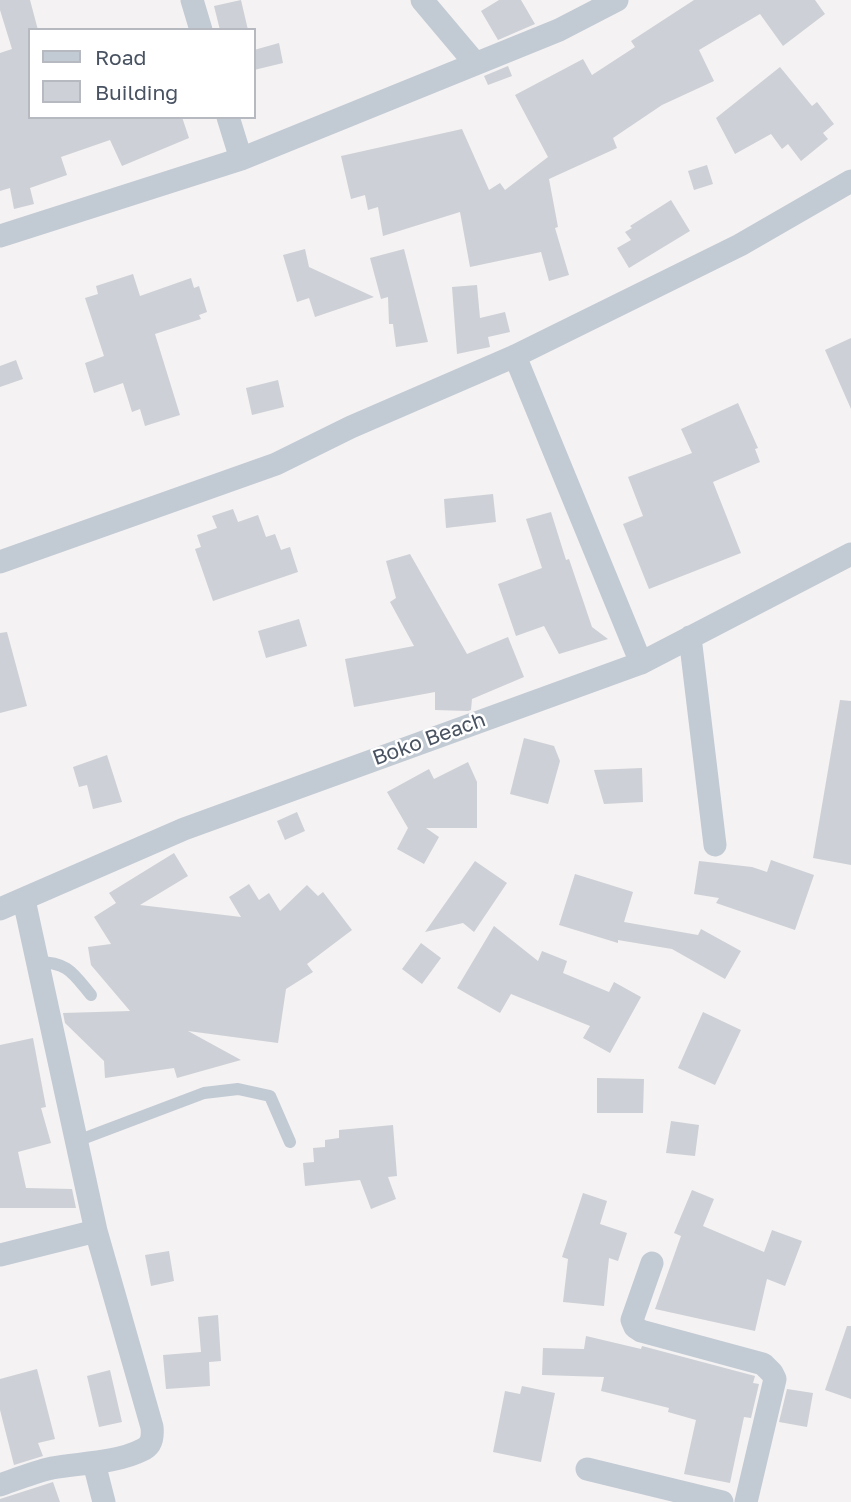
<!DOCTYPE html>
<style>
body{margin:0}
#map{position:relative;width:851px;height:1502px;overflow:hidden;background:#f4f2f2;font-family:"Golos Text",sans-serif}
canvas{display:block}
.legend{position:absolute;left:28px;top:28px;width:228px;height:91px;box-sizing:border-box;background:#fff;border:2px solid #b6bac0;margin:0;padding:9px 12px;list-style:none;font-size:21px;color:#485261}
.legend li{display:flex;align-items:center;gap:14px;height:35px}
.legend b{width:35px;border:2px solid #b6bac0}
</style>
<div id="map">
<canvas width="851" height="1502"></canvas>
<ul class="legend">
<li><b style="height:9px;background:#c2cad4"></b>Road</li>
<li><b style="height:19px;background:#cdd0d6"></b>Building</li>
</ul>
</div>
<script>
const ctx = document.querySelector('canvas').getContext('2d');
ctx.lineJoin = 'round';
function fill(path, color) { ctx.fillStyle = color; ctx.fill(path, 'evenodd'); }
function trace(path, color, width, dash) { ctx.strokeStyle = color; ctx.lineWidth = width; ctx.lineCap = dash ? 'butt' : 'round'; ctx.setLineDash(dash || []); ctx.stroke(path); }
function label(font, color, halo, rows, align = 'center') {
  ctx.font = font + ' "Golos Text",sans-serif'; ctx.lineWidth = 5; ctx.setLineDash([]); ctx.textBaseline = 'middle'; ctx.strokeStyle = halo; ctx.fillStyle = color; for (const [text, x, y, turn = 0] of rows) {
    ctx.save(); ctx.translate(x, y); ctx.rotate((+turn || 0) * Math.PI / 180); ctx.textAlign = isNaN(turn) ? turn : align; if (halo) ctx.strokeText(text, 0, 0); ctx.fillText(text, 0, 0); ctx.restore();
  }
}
fill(new Path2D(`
 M0 0H30L38 30H30V117H182L189 138 122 166 110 140 61 157 67 175 30 188 34 204 14 209 10 188 0 191V53L12 49 0 10Z
 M241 0 248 30H220L214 6Z
 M499 0H521L535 24 498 40 481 11Z
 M694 0H815L825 14 783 46 760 14 699 50 714 81 662 105 613 138 617 148 549 179 558 227 555 228 569 275 549 281 541 252 470 267 460 212 383 236 378 207 368 210 365 195 351 199 341 156 462 129 489 190 500 183 505 190 548 157 515 95 583 59 592 75 635 47 631 41Z
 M279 43 283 63 254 70V50Z
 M508 66 512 76 488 85 484 76Z
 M780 67 812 106 817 102 834 124 823 133 828 139 801 161 788 144 782 149 771 134 735 154 716 118Z
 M707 165 713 184 694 190 688 171Z
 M671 200 690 231 629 268 617 248 631 240 625 232 632 228 630 226Z
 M305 249 309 267 374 297 315 317 309 298 297 302 283 255Z
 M404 249 428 342 396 347 393 324H389L388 297 381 299 370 258Z
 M133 274 140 296 191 278 194 288 199 286 207 312 199 315 201 319 155 334 180 415 145 426 140 409 132 412 123 383 94 393 85 363 104 356 85 298 98 294 96 286Z
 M477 285 480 318 505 312 510 332 488 337 490 347 457 354 452 287Z
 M851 338V409L825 350Z
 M16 360 23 379 0 387V366Z
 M278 380 284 407 252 415 246 388Z
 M738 403 758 448 755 449 760 462 713 482 741 553 649 589 623 524 643 516 628 477 692 453 681 429Z
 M493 494 496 522 446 528 444 499Z
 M233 509 238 522 258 515 266 537 275 534 281 550 290 547 298 572 213 601 195 549 201 547 197 535 217 528 212 516Z
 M551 512 566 560 569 559 592 627 608 639 559 654 544 626 516 636 498 584 542 568 526 519Z
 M410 554 467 654 508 637 524 677 472 699 471 710 468 711 435 710V692L354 707 345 659 414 646 390 602 396 598 386 561Z
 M299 619 307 646 266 658 258 631Z
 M7 632 27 706 0 713V633Z
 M840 700 851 701V865L813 858Z
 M524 738 554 746 560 761 548 804 510 794Z
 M107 755 122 802 93 809 87 785 79 787 73 767Z
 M468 762 477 782V828H426L439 837 424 864 397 849 408 828 387 792 429 769 434 779Z
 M642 768 643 802 604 804 594 770Z
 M297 812 305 831 285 840 277 821Z
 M174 853 188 876 140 905 241 917 229 897 249 884 259 900 269 893 280 911 307 885 318 896 323 892 352 930 307 964 313 972 286 989 278 1043 188 1031 241 1060 177 1078 174 1068 105 1078 104 1061 65 1023 63 1013 130 1011 91 965 88 947 111 944 94 917 116 903 109 893Z
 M771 860 814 875 795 930 716 903 719 898 694 894 699 861 752 867 767 872Z
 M475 861 507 883 474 932 463 923 425 932Z
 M575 874 633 892 624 922 698 935 701 929 741 951 725 979 672 949 618 940V943L559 925Z
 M494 926 538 961 542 951 567 961 563 973 609 992 614 982 641 997 610 1053 583 1038 590 1026 511 994 500 1013 457 988Z
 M421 943 441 958 422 984 402 969Z
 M703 1012 741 1030 715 1085 678 1068Z
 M33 1038 46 1107 41 1108 51 1143 18 1152 26 1188 72 1189 76 1208H0V1045Z
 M597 1078 644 1079 643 1113H597Z
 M671 1121 699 1125 695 1156 666 1153Z
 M393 1125 397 1176 388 1177 396 1199 371 1209 360 1180 305 1186 303 1163 314 1162 313 1148 325 1147V1140L339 1138V1130Z
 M692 1190 714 1199 703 1226 764 1252 772 1230 802 1241 785 1286 767 1279 755 1331 655 1309 681 1236 674 1233Z
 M583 1193 607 1201 600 1224 627 1233 618 1261 609 1258 604 1306 563 1302 568 1259 562 1257Z
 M169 1251 174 1281 151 1286 145 1255Z
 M218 1315 221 1361 209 1362 210 1386 166 1389 163 1355 201 1352 198 1317Z
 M847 1326H851V1399L825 1390Z
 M586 1336 641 1349 642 1346 755 1376 753 1383 759 1384 751 1418 744 1417 730 1483 684 1474 696 1420 668 1412 669 1408 601 1391 604 1377 542 1375 543 1348 584 1349Z
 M37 1369 55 1439 38 1443 43 1456 14 1465 0 1410V1379Z
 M110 1370 122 1422 99 1427 87 1376Z
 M522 1386 555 1393 541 1462 493 1452 505 1391 520 1394Z
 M787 1389 813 1393 807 1427 779 1422Z
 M53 1482 60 1502H0V1499Z`), '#cdd0d6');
trace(new Path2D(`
 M37 962C68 962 73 973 91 995
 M77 1141 204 1093 238 1089 270 1096 290 1142`), '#c2cad4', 12);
trace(new Path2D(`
 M192 0 201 30
 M422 0 475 63
 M228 117 241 159
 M0 236 241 159 559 30 617 0
 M515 356 641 663
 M0 562 276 464 351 427 515 356 740 245 851 181
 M690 637 715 845
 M0 909 184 829 641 663 851 554
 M0 1255 96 1231
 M652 1263 632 1320 635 1327 641 1331 763 1364 772 1373 775 1379 746 1502
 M94 1463 104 1502
 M587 1469 722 1502
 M0 1485C17 1479 34 1472 52 1468 79 1463 117 1463 142 1450 152 1446 153 1437 152 1427L96 1231 24 900`), '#c2cad4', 23);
label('21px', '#485261', '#fff', [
 ["Boko Beach",429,739,-20]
]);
</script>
